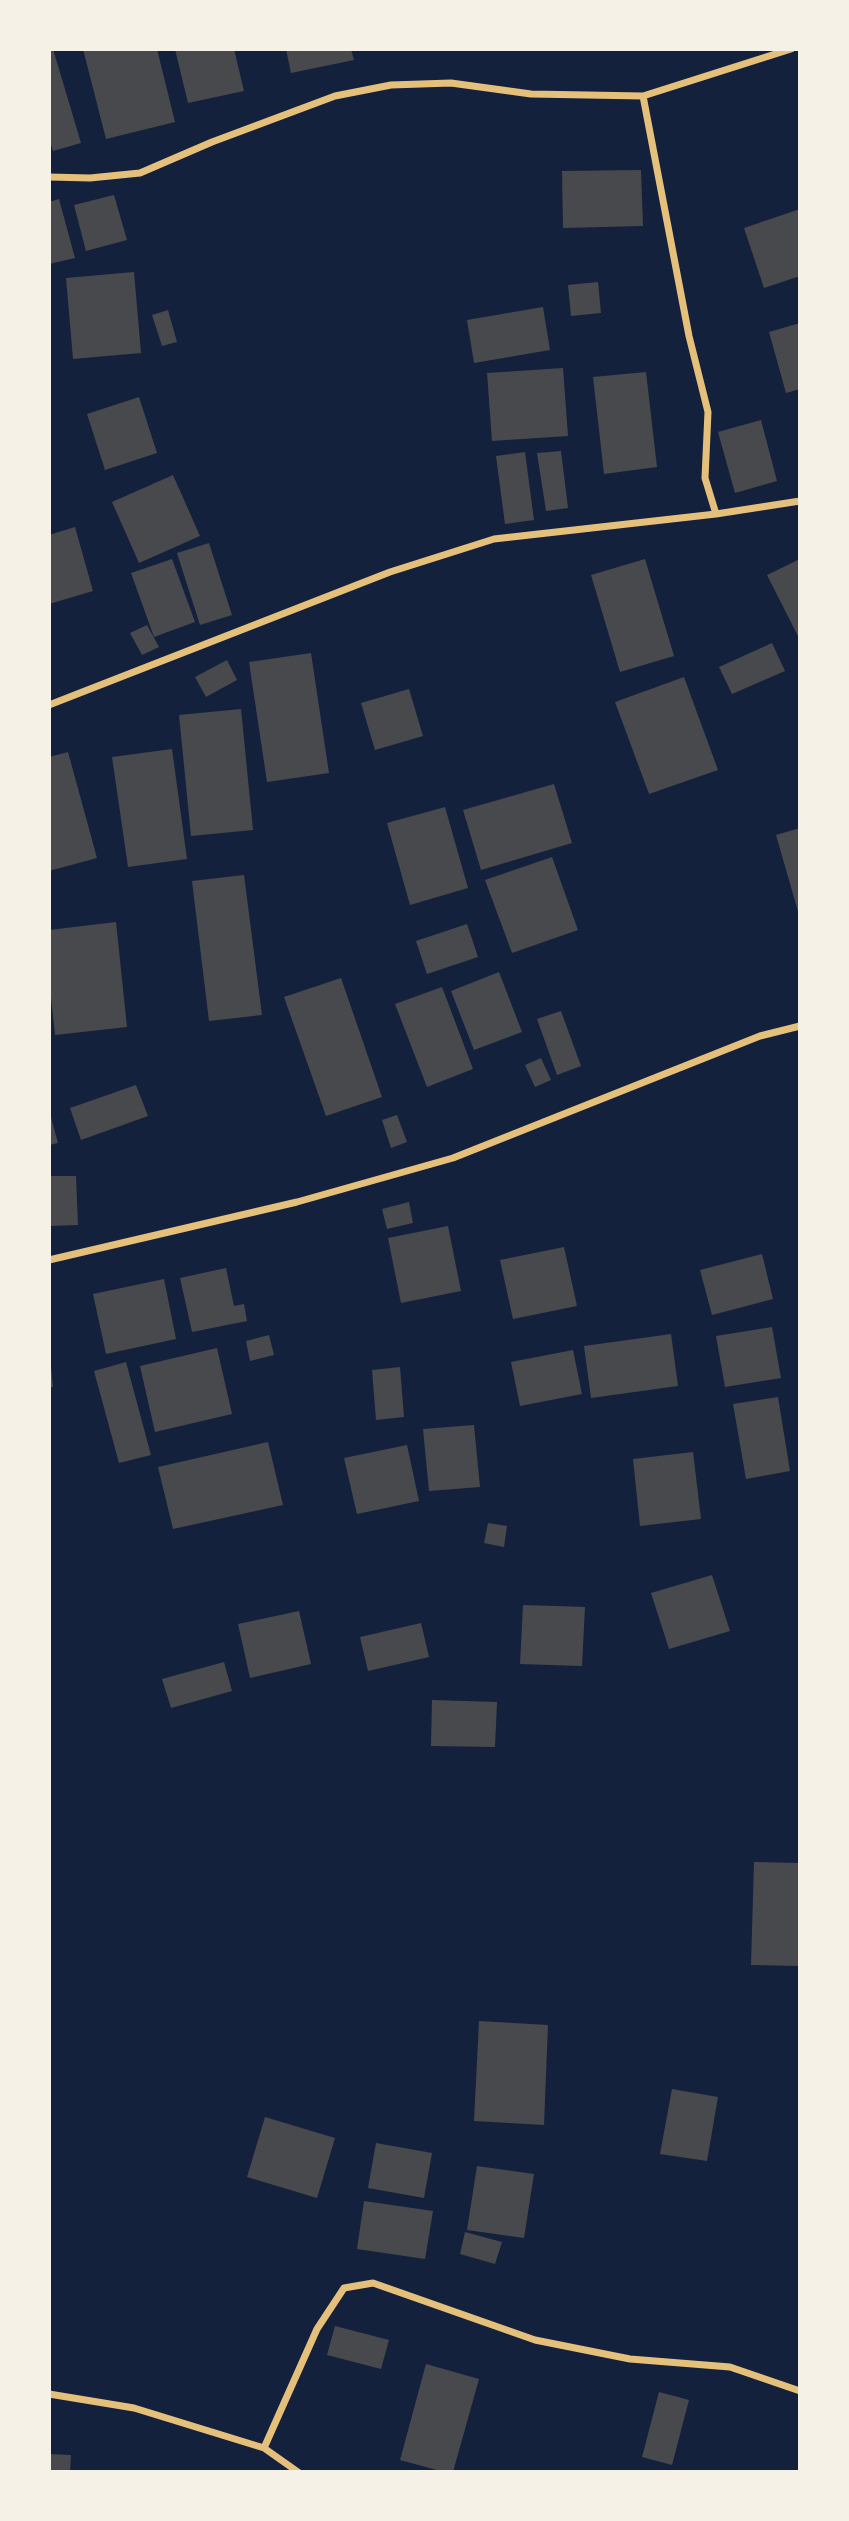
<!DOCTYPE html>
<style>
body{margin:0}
#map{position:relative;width:849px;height:2521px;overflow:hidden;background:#14213d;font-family:Manrope,sans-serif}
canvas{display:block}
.frame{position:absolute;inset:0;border:51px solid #f6f1e7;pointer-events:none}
</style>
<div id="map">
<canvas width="849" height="2521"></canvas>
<div class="frame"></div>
</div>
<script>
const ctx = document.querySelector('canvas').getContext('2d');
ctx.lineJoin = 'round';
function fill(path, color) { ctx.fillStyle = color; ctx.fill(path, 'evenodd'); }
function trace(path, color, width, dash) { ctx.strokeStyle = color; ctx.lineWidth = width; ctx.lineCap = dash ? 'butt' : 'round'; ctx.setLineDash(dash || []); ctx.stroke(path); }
fill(new Path2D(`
 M49 49H53L81 143 53 151 49 138Z
 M83 49H157L175 122 106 139Z
 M175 49H234L244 91 188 103Z
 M286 49H351L354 60 291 73Z
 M641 170 643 226 563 228 562 171Z
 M114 195 127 240 86 251 74 205Z
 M59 199 75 258 49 264V202Z
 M800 209V276L764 288 744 228Z
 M134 272 141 353 73 359 66 278Z
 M598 282 601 313 571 316 568 285Z
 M543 307 550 350 474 363 467 320Z
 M168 310 177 342 162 346 152 315Z
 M800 323V389L786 393 769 332Z
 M563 368 568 436 492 441 487 373Z
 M646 372 657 467 604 474 593 377Z
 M139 397 157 453 105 470 87 414Z
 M761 420 777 481 735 493 718 432Z
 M561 451 568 508 546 511 537 453Z
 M525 452 534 520 505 524 496 456Z
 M173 475 200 536 139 563 112 502Z
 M75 527 93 591 49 604V535Z
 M209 543 232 615 200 625 177 553Z
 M172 559 195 622 154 637 131 573Z
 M645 559 674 656 620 672 591 575Z
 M800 559V640L767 575Z
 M147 625 159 647 142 655 130 633Z
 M772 643 785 671 732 694 719 667Z
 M311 653 329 773 267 782 249 662Z
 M227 660 237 680 206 697 195 677Z
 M684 677 718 770 649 794 615 702Z
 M409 689 423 736 375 750 361 703Z
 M241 709 253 830 191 836 179 715Z
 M172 749 187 859 128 867 112 757Z
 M68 752 97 858 49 871V757Z
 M554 784 572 843 481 870 463 810Z
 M445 807 468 888 410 905 387 823Z
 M800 828V915H799L776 835Z
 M552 857 578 930 512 953 485 880Z
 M244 875 262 1015 209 1021 192 881Z
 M116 922 127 1027 55 1035 49 979V930Z
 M467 924 478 957 427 974 416 941Z
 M499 972 522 1032 474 1050 451 991Z
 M341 978 382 1097 326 1116 284 997Z
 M442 987 473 1069 427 1087 395 1004Z
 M561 1011 581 1066 557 1075 537 1019Z
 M541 1058 551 1080 535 1087 525 1065Z
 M136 1085 148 1116 81 1140 70 1108Z
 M49 1110 58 1143 49 1145Z
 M397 1115 407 1142 391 1148 382 1120Z
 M49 1176H76L78 1225 49 1226Z
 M409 1202 413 1223 387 1229 382 1209Z
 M448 1226 461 1291 401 1303 388 1238Z
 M564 1247 577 1306 513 1319 500 1260Z
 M762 1254 773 1299 712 1315 700 1270Z
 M226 1268 234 1306 244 1304 247 1321 192 1332 180 1278Z
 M164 1279 176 1339 106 1354 93 1294Z
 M772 1327 781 1378 725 1387 716 1336Z
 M671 1334 678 1386 591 1398 584 1346Z
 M269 1335 274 1355 250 1361 246 1341Z
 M217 1348 232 1414 155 1432 140 1366Z
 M573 1350 582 1394 520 1406 511 1362Z
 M126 1362 151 1455 119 1463 94 1371Z
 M51 1367 53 1387H49V1368Z
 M400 1367 404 1417 376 1420 372 1370Z
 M778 1397 790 1471 746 1479 733 1404Z
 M474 1425 480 1487 429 1491 423 1429Z
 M268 1442 283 1505 173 1529 158 1467Z
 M407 1445 419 1501 357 1514 344 1458Z
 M693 1452 701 1519 640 1526 633 1459Z
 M488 1523 507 1526 504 1547 484 1543Z
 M712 1575 730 1631 669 1649 651 1593Z
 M523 1605 585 1607 582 1666 520 1664Z
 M299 1611 311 1664 250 1678 238 1624Z
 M421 1623 429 1657 368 1671 360 1637Z
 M224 1662 232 1691 171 1708 162 1679Z
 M432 1700 497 1702 495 1747 431 1746Z
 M754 1862 800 1863V1966L751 1965Z
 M479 2021 548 2025 544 2125 474 2121Z
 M672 2089 718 2097 707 2161 660 2154Z
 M265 2117 335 2138 317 2198 247 2177Z
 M376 2143 432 2153 424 2198 368 2188Z
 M477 2166 534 2174 524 2238 467 2230Z
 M364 2201 433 2211 425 2259 357 2249Z
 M465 2232 502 2242 495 2264 460 2254Z
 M335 2326 389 2340 381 2369 327 2355Z
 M426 2364 479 2379 453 2472H444L400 2460Z
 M659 2392 689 2400 672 2465 642 2457Z
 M49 2454 71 2455 70 2472H49Z`), '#48494c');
trace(new Path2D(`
 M643 96 689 336 708 412 705 478 716 514
 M49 177 90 178 140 173 212 142 335 96 391 85 451 83 531 94 643 96 791 49
 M49 705 390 572 494 539 716 514 800 501
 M49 1260 297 1202 453 1158 760 1036 800 1026
 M49 2394 134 2408 264 2448 298 2472
 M264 2448 317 2329 344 2288 373 2283 535 2340 630 2359 730 2367 800 2391`), '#e5c07b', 7);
</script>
